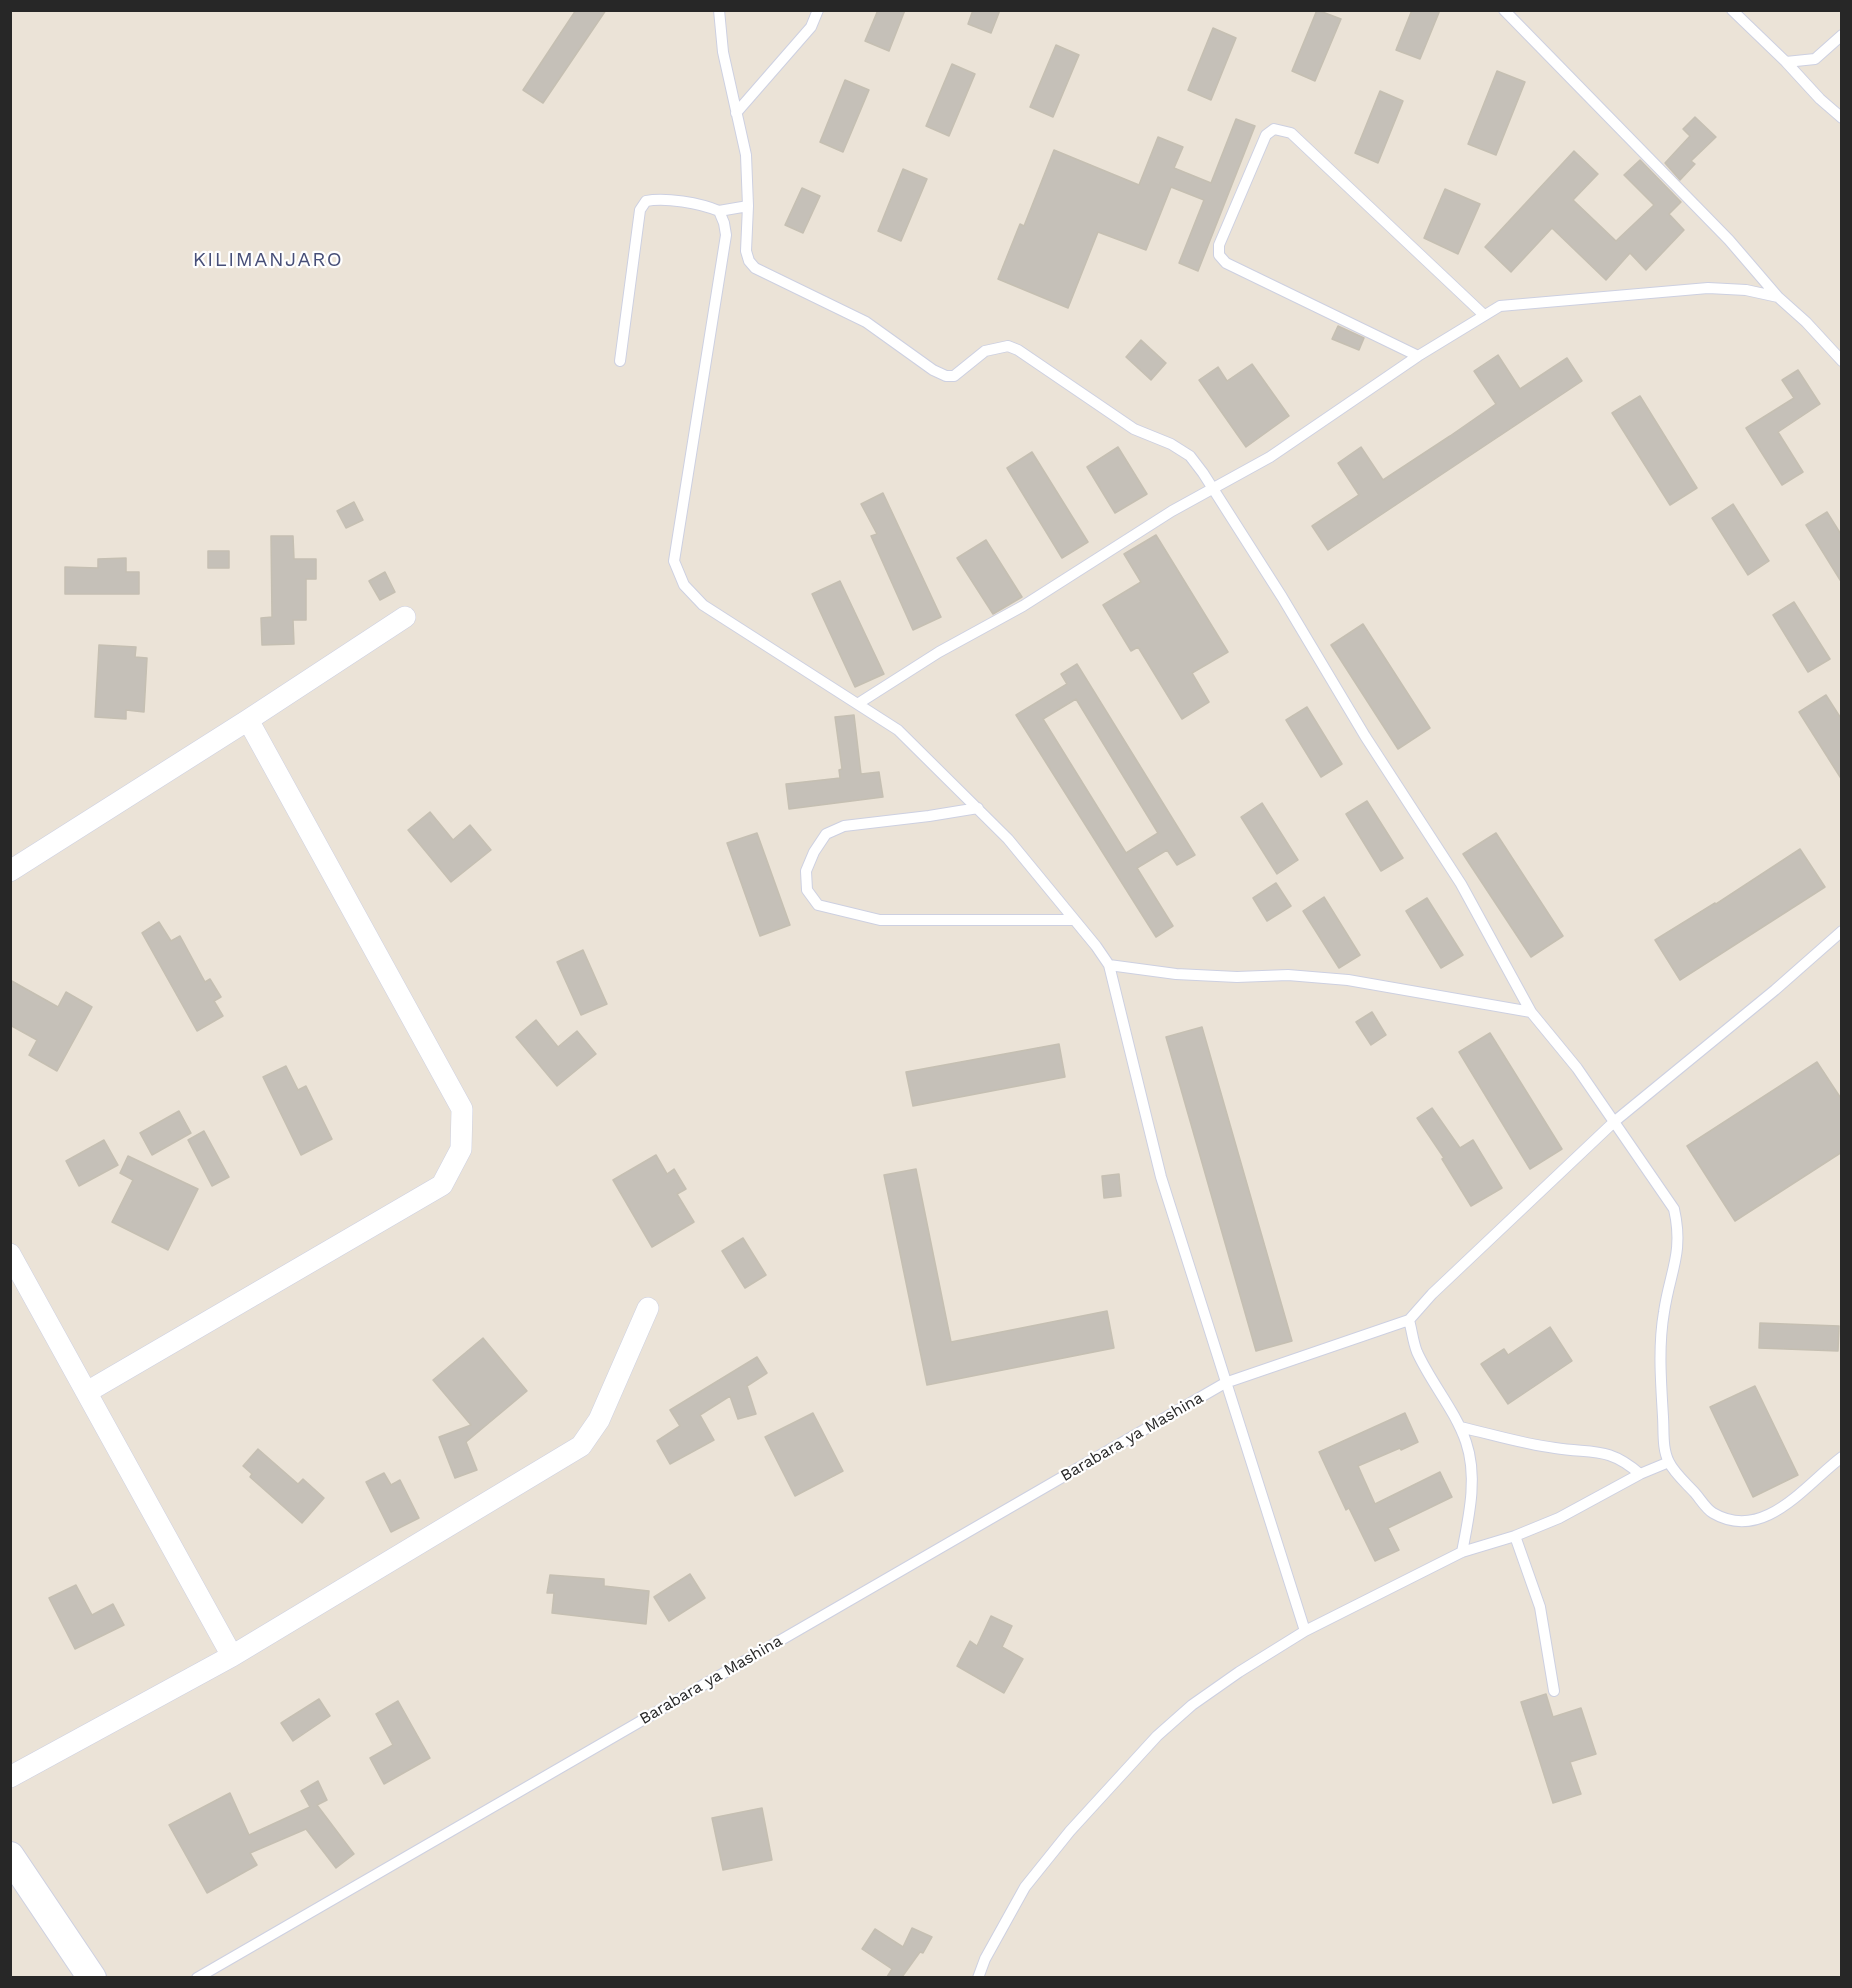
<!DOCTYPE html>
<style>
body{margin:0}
#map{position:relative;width:1852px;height:1988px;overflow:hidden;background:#ebe3d7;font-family:"Work Sans",sans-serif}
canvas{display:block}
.frame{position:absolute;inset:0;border:12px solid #272727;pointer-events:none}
</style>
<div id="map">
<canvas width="1852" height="1988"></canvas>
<div class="frame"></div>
</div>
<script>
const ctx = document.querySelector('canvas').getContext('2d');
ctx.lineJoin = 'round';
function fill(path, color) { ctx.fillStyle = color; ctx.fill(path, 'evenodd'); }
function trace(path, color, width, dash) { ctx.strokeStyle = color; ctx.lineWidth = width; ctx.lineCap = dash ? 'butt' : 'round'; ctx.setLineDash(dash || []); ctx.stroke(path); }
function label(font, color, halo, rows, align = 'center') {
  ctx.font = font + ' "Work Sans",sans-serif'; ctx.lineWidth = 4.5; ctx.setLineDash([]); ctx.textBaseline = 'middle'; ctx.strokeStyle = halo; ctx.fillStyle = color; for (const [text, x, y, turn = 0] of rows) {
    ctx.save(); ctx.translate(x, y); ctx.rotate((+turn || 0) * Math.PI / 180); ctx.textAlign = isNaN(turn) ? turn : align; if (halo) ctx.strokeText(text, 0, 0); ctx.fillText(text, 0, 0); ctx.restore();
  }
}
const building = new Path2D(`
 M576 10H606L543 103 523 90Z
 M878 10H905L889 51 865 41Z
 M973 10H1000L991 33 968 24Z
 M1317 10 1341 19 1315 81 1292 71Z
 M1412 10H1440L1420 59 1396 50Z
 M1213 28 1236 38 1211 100 1188 90Z
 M1056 45 1079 55 1053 117 1030 107Z
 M952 64 975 74 949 136 926 126Z
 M1497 71 1525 82 1496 155 1468 144Z
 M845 80 869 90 843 152 820 142Z
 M1380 91 1403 101 1378 163 1355 153Z
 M1695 117 1716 137 1691 161 1695 164 1680 180 1665 163 1690 136 1683 129Z
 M1236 119 1255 126 1198 271 1179 263 1204 200 1171 187 1146 250 1098 232 1068 308 998 279 1020 224 1024 226 1054 150 1139 185 1158 137 1183 147 1174 168 1211 183Z
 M1574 151 1598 174 1573 200 1616 241 1654 205 1624 175 1640 160 1681 202 1669 214 1684 230 1646 270 1630 253 1606 280 1552 228 1511 272 1485 247Z
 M903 169 927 179 901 241 878 231Z
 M802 188 820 196 803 233 785 225Z
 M1445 189 1480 204 1458 254 1424 238Z
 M1338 326 1364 338 1359 350 1332 339Z
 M1141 340 1166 363 1151 380 1126 357Z
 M1498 355 1520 389 1567 358 1582 381 1328 550 1312 526 1359 495 1338 463 1361 447 1383 480 1450 436 1496 404 1474 371Z
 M1252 364 1289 416 1246 447 1199 380 1218 367 1227 381Z
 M1798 370 1820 404 1778 432 1803 472 1782 485 1746 428 1794 398 1782 380Z
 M1640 396 1697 488 1670 505 1612 413Z
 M1118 447 1147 494 1115 513 1087 467Z
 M1032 452 1088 542 1062 558 1007 468Z
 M883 493 941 617 913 630 871 536 877 534 861 504Z
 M354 502 363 520 346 528 337 511Z
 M1733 504 1769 561 1748 575 1712 518Z
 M1827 512 1842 536V583L1806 525Z
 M1156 535 1228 652 1192 673 1209 702 1182 719 1138 647 1131 651 1103 605 1141 582 1124 554Z
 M271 536H293L294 559H316V579H306V620H293L294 644 262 645 261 618 272 617Z
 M986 540 1022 597 993 614 957 558Z
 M208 551H229V568H208Z
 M126 558V572H139V594H65V567L98 568V559Z
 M385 572 395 592 380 600 369 581Z
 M840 581 884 674 855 687 812 594Z
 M1794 602 1830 659 1808 672 1773 615Z
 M1363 624 1430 728 1398 749 1331 645Z
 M99 645 136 647 135 657 147 658 144 712 126 710V719L95 717Z
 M1077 664 1195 855 1177 865 1167 850 1137 868 1173 926 1156 937 1016 715 1067 684 1061 674ZM1076 699 1158 833 1126 853 1043 719Z
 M1826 695 1842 720V780L1799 712Z
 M1307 707 1342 764 1321 777 1286 720Z
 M854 715 861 774 879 772 883 797 789 809 786 784 840 778 839 770 842 769 835 717Z
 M1367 801 1403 858 1381 871 1346 814Z
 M1262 803 1298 860 1277 874 1241 817Z
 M430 812 453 840 470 825 491 850 451 882 408 830Z
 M757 833 790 925 760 936 727 843Z
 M1496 833 1563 936 1531 957 1463 854Z
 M1800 849 1825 887 1680 980 1655 940 1715 903 1716 904Z
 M1276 883 1291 906 1267 921 1253 898Z
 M1324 897 1360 955 1339 968 1303 911Z
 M1427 898 1463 955 1441 968 1406 911Z
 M159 922 171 941 180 936 205 982 210 979 221 997 214 1001 223 1016 197 1031 142 933Z
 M583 950 607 1004 581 1015 557 962Z
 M10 980 58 1007 66 992 92 1007 57 1071 29 1055 37 1040 10 1025Z
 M1372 1012 1386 1035 1371 1045 1356 1022Z
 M536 1020 558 1047 577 1031 596 1054 557 1086 516 1037Z
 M1202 1027 1292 1341 1256 1351 1166 1037Z
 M1490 1033 1562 1149 1530 1169 1459 1052Z
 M1059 1044 1065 1077 913 1106 906 1072Z
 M1817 1062 1842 1100V1152L1735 1221 1687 1146Z
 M286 1066 298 1090 306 1086 332 1139 301 1155 263 1077Z
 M1432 1108 1460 1148 1473 1140 1502 1188 1471 1206 1442 1159 1444 1158 1417 1118Z
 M179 1111 191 1133 152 1155 140 1133Z
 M204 1131 229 1177 212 1186 188 1140Z
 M104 1140 118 1165 79 1186 66 1161Z
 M656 1155 667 1174 674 1169 686 1189 677 1194 694 1222 652 1247 613 1180Z
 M128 1156 198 1189 168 1250 112 1222 133 1180 120 1173Z
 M916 1169 951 1342 1107 1311 1114 1348 927 1385 884 1175Z
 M1119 1174 1121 1196 1104 1198 1102 1176Z
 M743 1238 766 1275 745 1288 722 1251Z
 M1760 1323 1839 1326 1838 1351 1759 1348Z
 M1550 1327 1572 1361 1508 1404 1481 1364 1504 1349 1508 1355Z
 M483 1338 527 1391 466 1442 477 1470 455 1478 439 1437 471 1425 433 1380Z
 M757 1357 767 1373 747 1386 756 1414 738 1419 730 1396 700 1415 714 1440 670 1464 657 1441 680 1426 670 1410Z
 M1755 1386 1798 1475 1753 1497 1710 1407Z
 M813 1413 843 1471 795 1496 765 1437Z
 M1405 1413 1418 1442 1401 1450 1400 1448 1358 1466 1375 1504 1440 1472 1452 1497 1388 1528 1399 1550 1375 1561 1349 1508 1346 1510 1319 1452Z
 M258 1449 298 1484 303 1479 324 1498 302 1523 250 1477 252 1474 243 1466Z
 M384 1473 391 1485 400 1480 419 1518 391 1532 366 1482Z
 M690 1574 705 1598 669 1621 654 1597Z
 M550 1575 604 1579V1586L649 1591 646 1624 552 1613 554 1593H547Z
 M76 1585 92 1615 113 1604 124 1625 75 1649 49 1598Z
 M991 1616 1012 1626 1002 1647 1023 1659 1004 1693 957 1666 970 1641 977 1646Z
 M1546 1694 1553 1717 1581 1708 1596 1754 1570 1762 1581 1794 1553 1803 1521 1702Z
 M319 1699 330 1716 293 1741 281 1723Z
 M398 1701 430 1758 384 1784 370 1758 393 1745 376 1714Z
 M318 1781 327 1800 317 1805 354 1854 336 1868 306 1829 250 1853 257 1865 207 1893 169 1825 230 1793 249 1835 310 1807 301 1791Z
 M762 1808 772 1860 723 1870 712 1818Z
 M912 1928 932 1937 923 1953 920 1952 902 1977H887L892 1969 862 1949 875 1929 903 1947Z`);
fill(building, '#c5c0b8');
trace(building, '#c5bfb2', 1.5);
const service = new Path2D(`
 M719 10 723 52 746 155 748 206 746 251 749 261 755 268 866 322 933 370 946 376H954L985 351 1008 346 1018 350 1134 429 1171 444 1190 456 1203 473 1282 597 1365 736 1461 884 1531 1012 1577 1068 1674 1209C1684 1253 1670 1271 1664 1312 1658 1347 1661 1382 1663 1417 1664 1431 1662 1449 1669 1462 1674 1473 1687 1484 1695 1493 1701 1500 1706 1509 1713 1513 1764 1543 1806 1484 1842 1457
 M1504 10 1729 240 1778 297
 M1732 10 1786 62 1815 59 1842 35
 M1786 62 1820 99 1842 118
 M736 113 811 27 818 10
 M719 211 748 206
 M1418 356 1226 263 1219 255V245L1266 135 1274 129 1291 133 1484 315
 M620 361 640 210 646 201C665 197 700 203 719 211L724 223 726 235 674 561 684 585 703 605 898 730 1008 839 1096 946 1109 965 1176 974 1237 977 1288 975 1348 980 1531 1012
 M859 703 939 652 1023 606 1172 511 1270 457 1418 356 1500 306 1708 288 1746 290 1778 297 1806 322 1842 361
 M978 808 929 816 844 826 826 834 814 852 806 871 807 890 818 905 880 920H1074
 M1109 965 1161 1177 1305 1631
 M1460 1427C1491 1434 1523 1444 1555 1448 1593 1454 1608 1446 1640 1474L1669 1462
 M1515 1536 1540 1607 1554 1691
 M1462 1552C1469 1516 1478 1477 1466 1442 1455 1410 1431 1383 1417 1352 1413 1342 1412 1331 1409 1320L1432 1294 1615 1121 1775 990 1842 931
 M197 1978 1225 1383 1409 1320
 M978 1978 985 1959 1025 1887 1070 1831 1157 1736 1192 1705 1239 1672 1305 1631 1462 1552 1515 1536 1559 1518 1640 1474`);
const minor = new Path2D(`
 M10 871 248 720 405 617
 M10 1254 232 1656
 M87 1392 442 1185 461 1149 462 1109 248 720
 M10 1777 232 1656 581 1446 599 1420 648 1308`);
const secondary = new Path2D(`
 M10 1856 92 1978`);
trace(service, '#cdd0e1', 12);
trace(minor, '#cdd0e1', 22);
trace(secondary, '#cdd0e1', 30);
trace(service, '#fff', 10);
trace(minor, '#fff', 21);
trace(secondary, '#fff', 28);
label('16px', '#272727', '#fff', [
 ["Barabara ya Mashina",1132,1437,-30],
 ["Barabara ya Mashina",711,1680,-30]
]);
ctx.letterSpacing = '1.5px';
label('20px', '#474f78', '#fff', [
 ["KILIMANJARO",268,260]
]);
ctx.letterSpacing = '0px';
</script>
